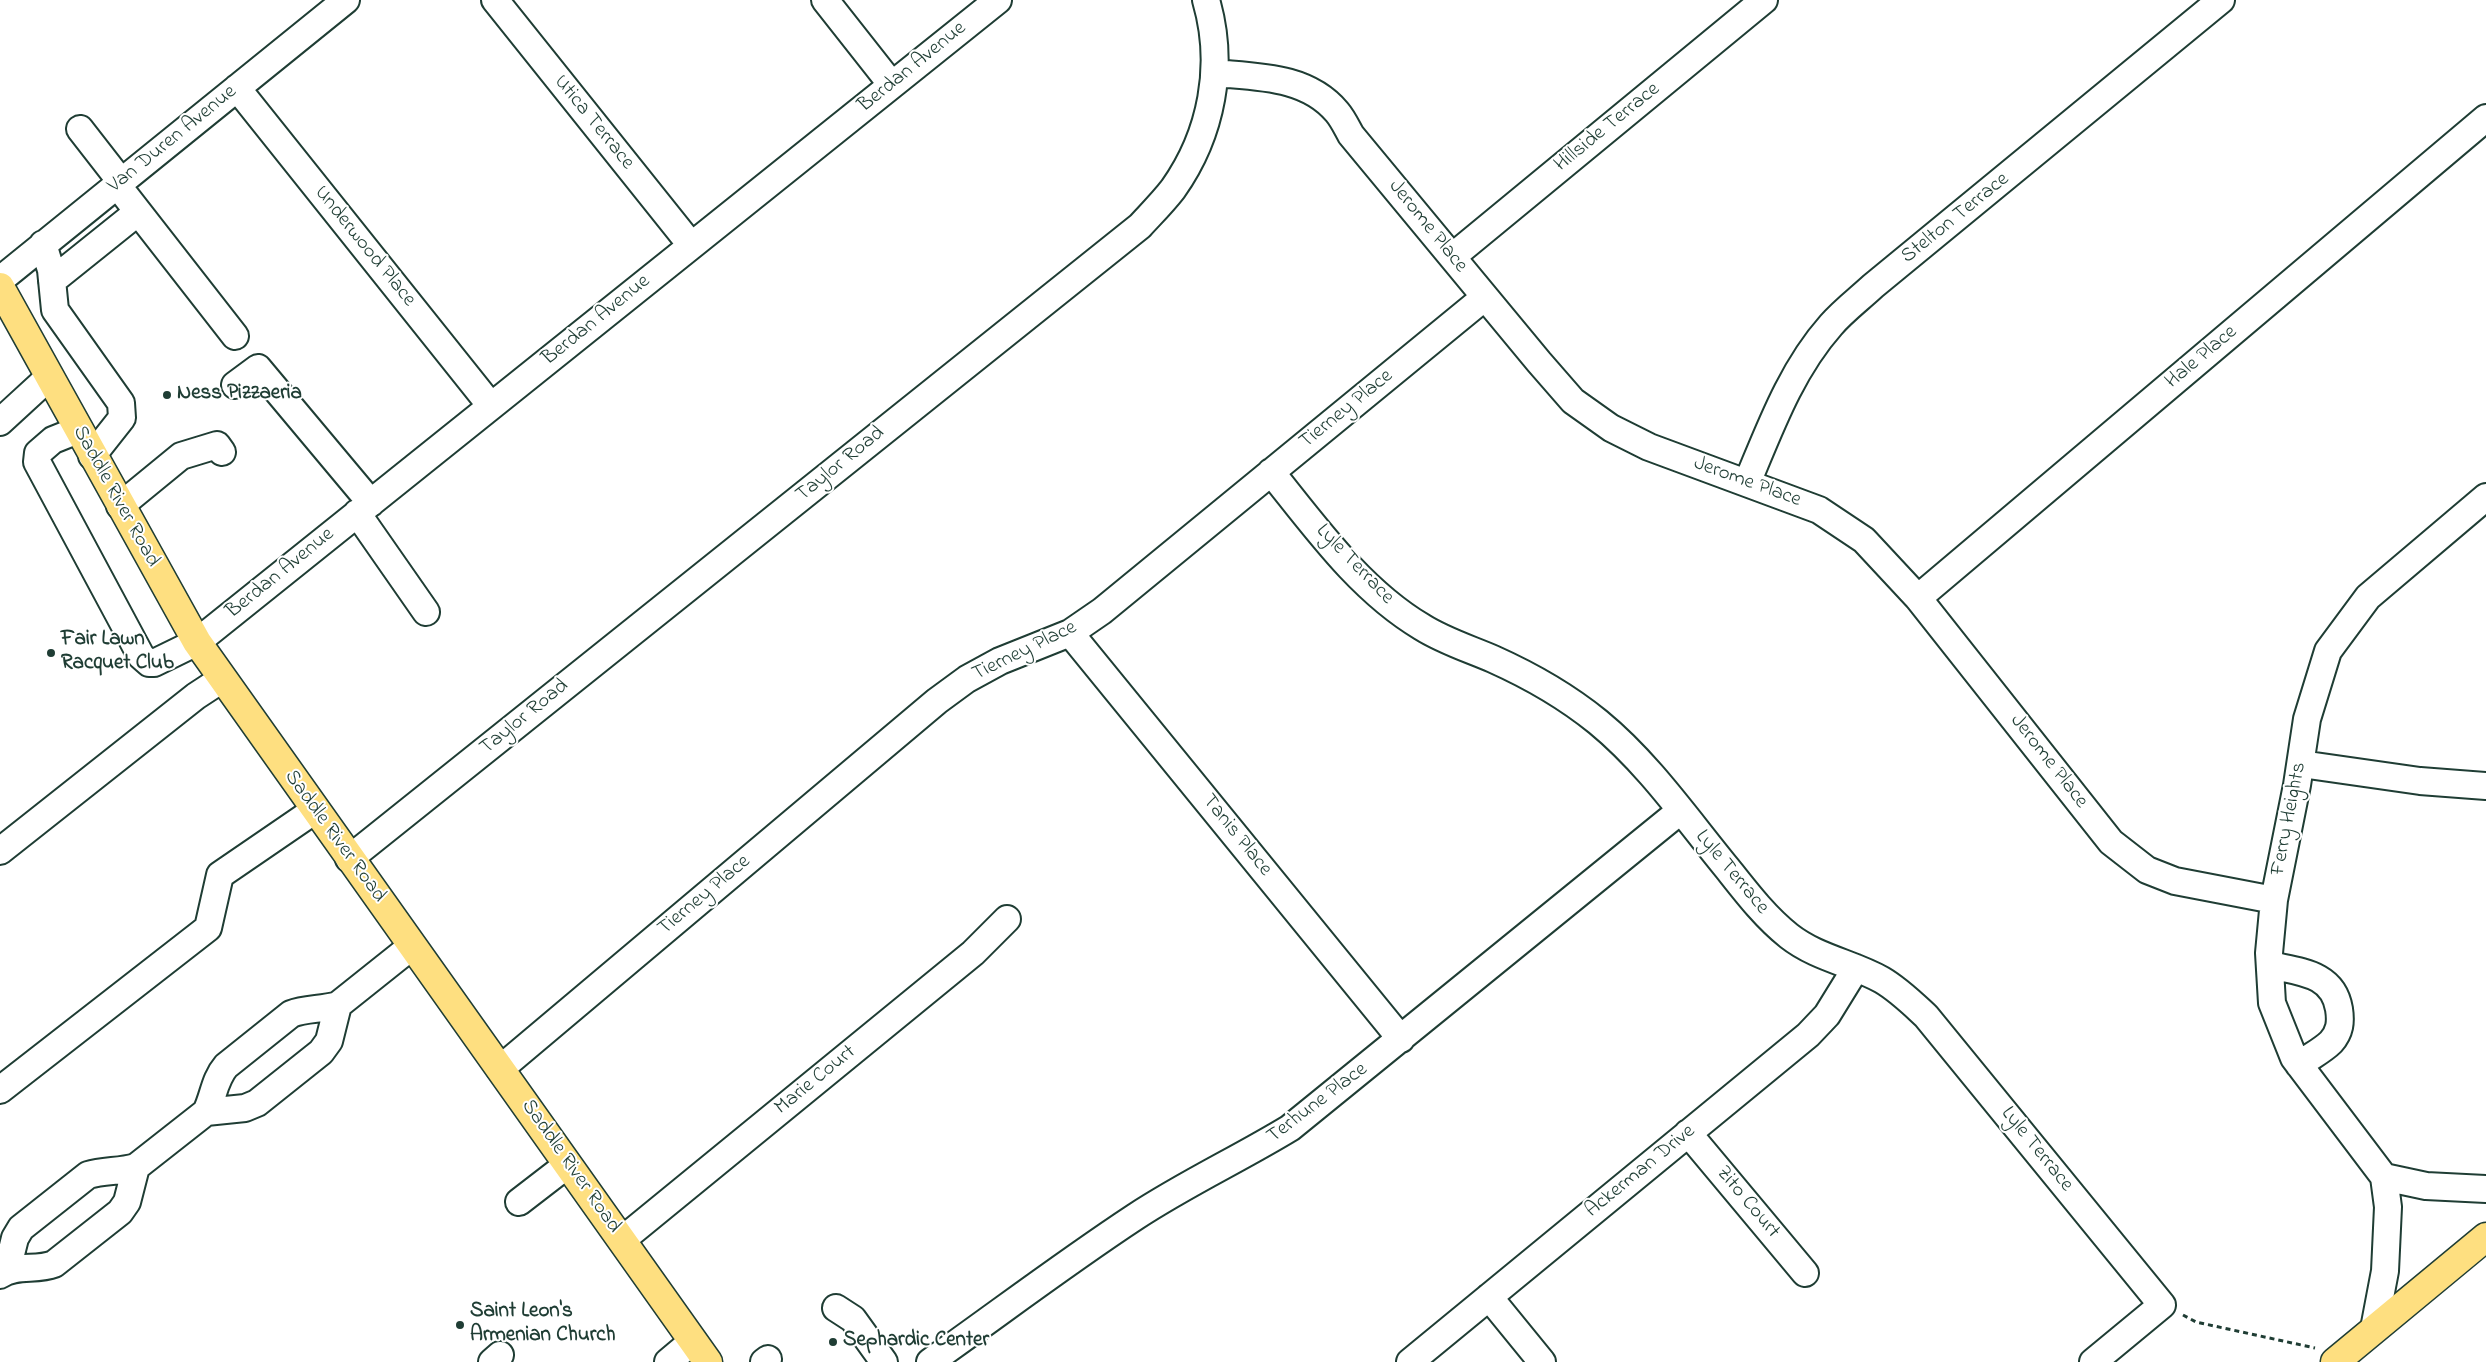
<!DOCTYPE html>
<style>
body{margin:0}
canvas{display:block;background:#fff}
</style>
<canvas width="2486" height="1362"></canvas>
<script>
const ctx = document.querySelector('canvas').getContext('2d');
ctx.lineJoin = 'round';
function trace(path, color, width, dash) { ctx.strokeStyle = color; ctx.lineWidth = width; ctx.lineCap = dash ? 'butt' : 'round'; ctx.setLineDash(dash || []); ctx.stroke(path); }
function label(font, color, halo, rows, align = 'center') {
  ctx.font = font + ' "Indie Flower",sans-serif'; ctx.lineWidth = 4; ctx.setLineDash([]); ctx.textBaseline = 'middle'; ctx.strokeStyle = halo; ctx.fillStyle = color; for (const [text, x, y, turn = 0] of rows) {
    ctx.save(); ctx.translate(x, y); ctx.rotate((+turn || 0) * Math.PI / 180); ctx.textAlign = isNaN(turn) ? turn : align; if (halo) ctx.strokeText(text, 0, 0); ctx.fillText(text, 0, 0); ctx.restore();
  }
}
const minor = new Path2D(`
 M495 0 691 245
 M825 0 892 85
 M1215 73C1258 77 1307 76 1337 112 1343 119 1347 128 1351 135L1539 362 1573 401 1611 428 1649 447 1819 510 1864 540 1918 598 2111 842 2147 870 2175 881 2274 900
 M237 88 491 406
 M80 129 122 183
 M118 186 235 336
 M43 244 51 270 55 310 121 403 122 418 92 456
 M1452 257 1764 0
 M0 280 346 0
 M52 281 138 212
 M235 385 258 368 371 503
 M0 422 49 377
 M78 430 53 440 38 453 37 462 141 656 149 663H154L197 642 998 0
 M1271 472C1316 528 1360 590 1422 627 1444 641 1470 649 1493 659 1531 676 1566 696 1598 722 1648 763 1686 818 1727 868 1746 892 1765 917 1789 936 1817 958 1852 963 1882 980 1899 990 1912 1003 1926 1016L2162 1305 2093 1362
 M1747 483C1770 428 1791 370 1831 325 1843 311 1859 299 1873 286L2221 0
 M120 506 181 456 217 445 222 452
 M357 513 426 612
 M1918 598 2486 118
 M1070 633 1401 1039
 M2301 764 2420 781 2486 786
 M0 851 196 696 222 679
 M349 859 1140 226C1151 214 1163 202 1173 189 1212 134 1225 65 1206 0
 M2270 965C2300 972 2333 973 2339 1009 2341 1022 2340 1032 2331 1042 2322 1051 2309 1057 2299 1065
 M500 1069 937 701 967 679 1000 661 1070 633 1102 611 1485 297
 M0 1090 208 928 220 875 315 810
 M206 1112 245 1108 257 1103 321 1052 329 1041 338 1005
 M1688 1133 1805 1273
 M2384 1177 2426 1186 2486 1189
 M519 1202 567 1165
 M622 1240 973 953 1007 919
 M7 1270 15 1238 21 1228 88 1175C104 1170 120 1172 136 1167L206 1112C214 1096 214 1080 226 1066L291 1014C306 1008 322 1010 338 1005L412 946
 M0 1275C16 1264 36 1271 54 1264L120 1212 127 1202 136 1167
 M1489 1297 1542 1362
 M836 1308 853 1319 884 1362
 M2374 1329 2385 1271 2388 1207 2384 1177 2294 1058 2272 1003 2269 953 2274 900 2297 785 2307 719 2328 651 2368 597 2486 497
 M492 1362 500 1355
 M668 1362 693 1341
 M764 1362 768 1359
 M930 1362C998 1314 1065 1263 1135 1217 1185 1184 1239 1159 1290 1128L1680 811
 M1410 1362 1808 1035 1827 1015 1856 968`);
const major = new Path2D(`
 M0 287 197 642 708 1362
 M2335 1362 2486 1237`);
trace(minor, '#1f3d34', 30);
trace(major, '#1f3d34', 31);
trace(new Path2D(`
 M2183 1315 2196 1322 2315 1348`), '#1f3d34', 3, [5, 4]);
trace(minor, '#fff', 26);
trace(major, '#fedf80', 28);
for (const [x, y, r, color] of [
 [167,395,5,"#1f3d34"],
 [51,653,5,"#1f3d34"],
 [460,1325,5,"#1f3d34"],
 [833,1342,5,"#1f3d34"]
]) { const dot = new Path2D(); dot.arc(x, y, r, 0, 2 * Math.PI); ctx.fillStyle = color; ctx.fill(dot); trace(dot, '#fff', 2); }
label('21px', '#1f3d34', '#fff', [
 ["Berdan Avenue",913,68,-39],
 ["Utica Terrace",593,123,51],
 ["Hillside Terrace",1608,128,-39],
 ["Van Duren Avenue",173,140,-39],
 ["Stelton Terrace",1956,219,-39],
 ["Jerome Place",1427,227,51],
 ["Underwood Place",364,247,51],
 ["Berdan Avenue",597,321,-39],
 ["Hale Place",2202,358,-40],
 ["Tierney Place",1347,410,-39],
 ["Taylor Road",841,465,-39],
 ["Jerome Place",1747,483,20],
 ["Saddle River Road",115,497,61],
 ["Lyle Terrace",1354,565,46],
 ["Berdan Avenue",281,574,-39],
 ["Tierney Place",1025,652,-26],
 ["Taylor Road",525,718,-39],
 ["Jerome Place",2048,762,52],
 ["Ferry Heights",2290,819,-79],
 ["Tanis Place",1236,836,51],
 ["Saddle River Road",334,837,54],
 ["Lyle Terrace",1731,873,50],
 ["Tierney Place",705,896,-40],
 ["Marie Court",816,1081,-39],
 ["Terhune Place",1318,1104,-37],
 ["Lyle Terrace",2036,1150,51],
 ["Saddle River Road",570,1167,55],
 ["Ackerman Drive",1641,1172,-39],
 ["Zito Court",1747,1203,50]
]);
label('bold 21px', '#1f3d34', '#fff', [
 ["Ness Pizzaeria",177,395],
 ["Fair Lawn",61,641],
 ["Racquet Club",61,665],
 ["Saint Leon's",470,1313],
 ["Armenian Church",470,1337],
 ["Sephardic Center",843,1342]
], 'left');
</script>
